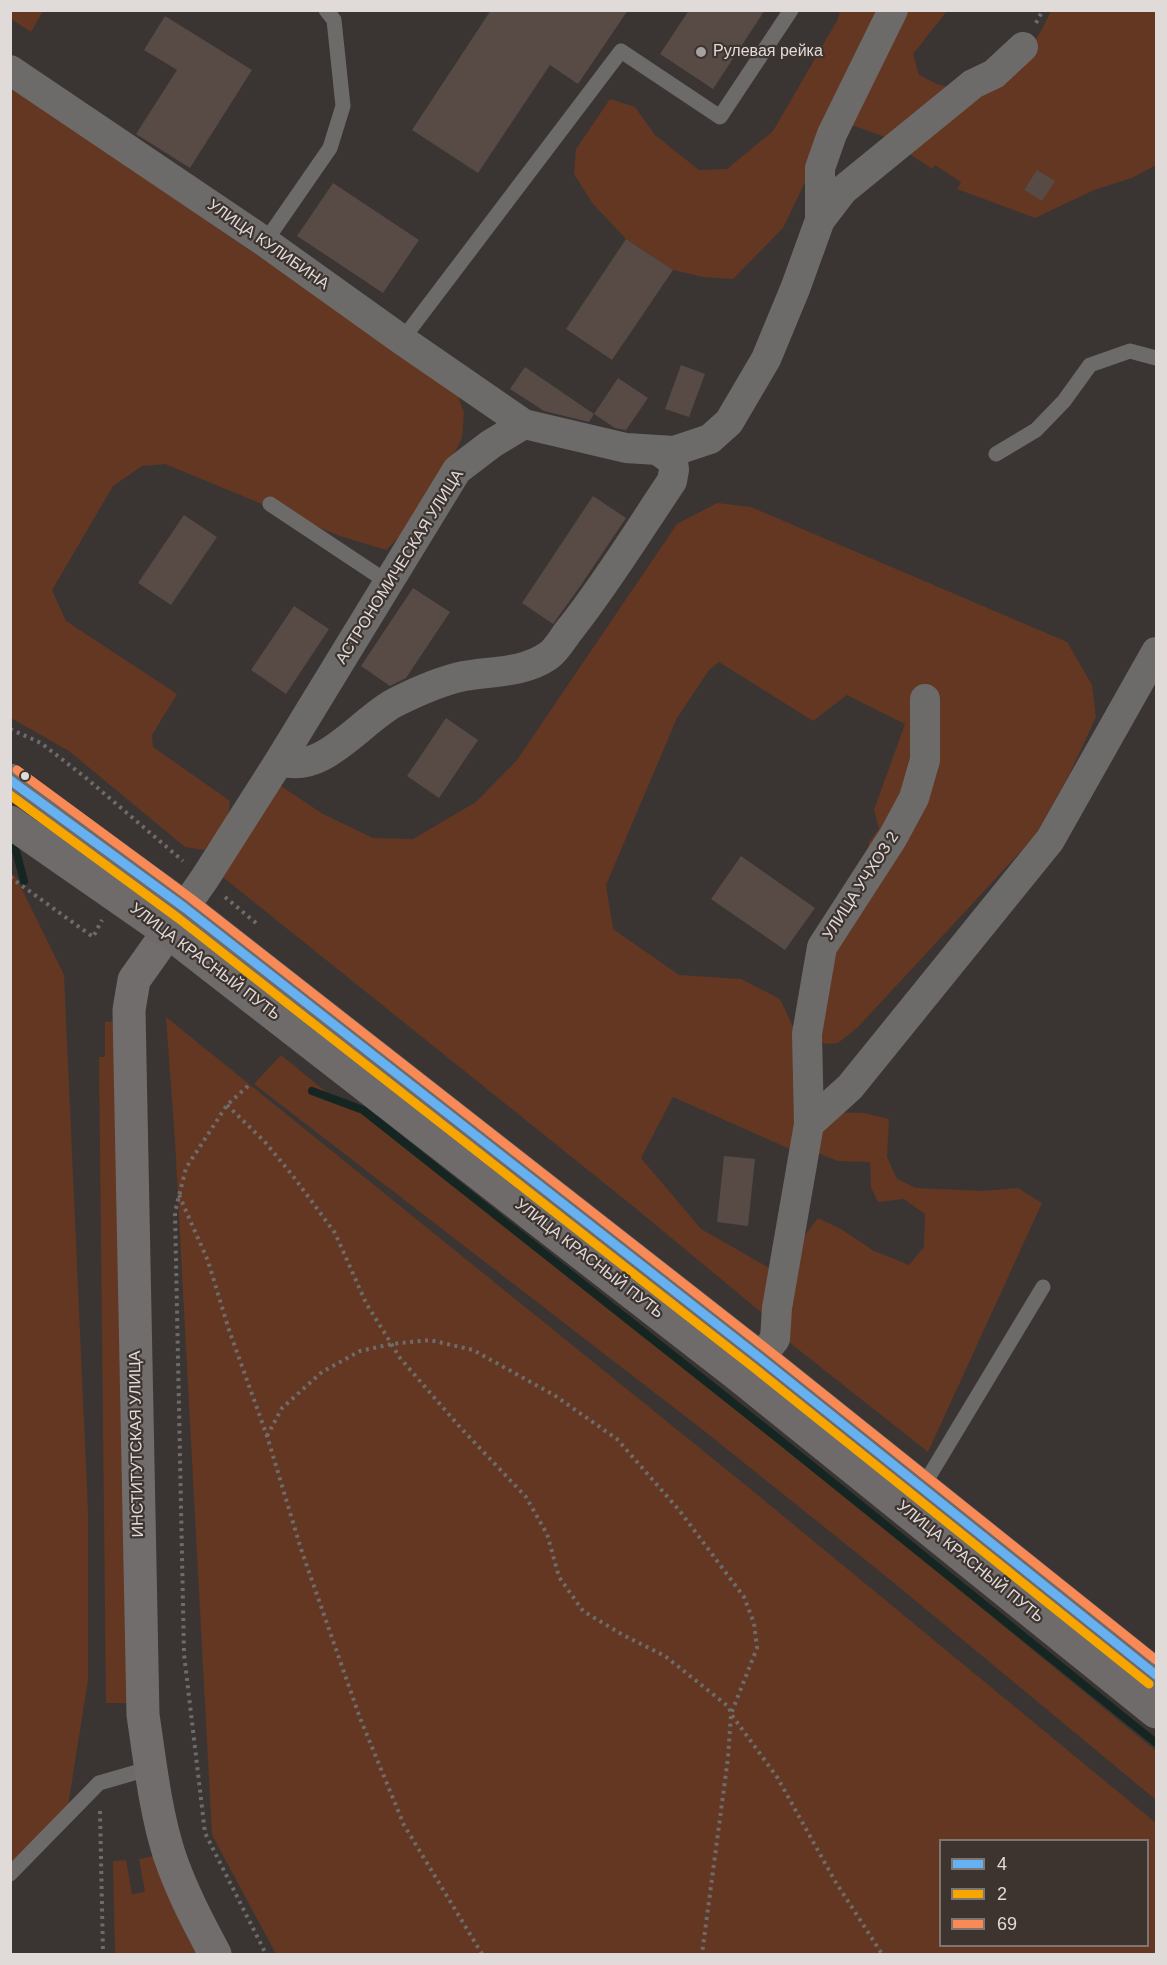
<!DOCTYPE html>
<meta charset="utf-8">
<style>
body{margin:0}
#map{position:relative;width:1167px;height:1965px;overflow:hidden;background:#3a3533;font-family:Arial,sans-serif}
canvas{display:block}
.frame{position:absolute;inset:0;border:12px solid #e0dad8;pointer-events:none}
.legend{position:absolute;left:939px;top:1839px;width:210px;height:108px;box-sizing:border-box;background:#3d3430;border:2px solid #7e7673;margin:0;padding:8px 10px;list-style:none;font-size:18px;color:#e0dad8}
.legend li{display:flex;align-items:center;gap:12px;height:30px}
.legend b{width:30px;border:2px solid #7e7673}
</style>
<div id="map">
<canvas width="1167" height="1965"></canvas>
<div class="frame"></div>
<ul class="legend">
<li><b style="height:8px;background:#66b1f2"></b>4</li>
<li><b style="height:8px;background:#f7a600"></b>2</li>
<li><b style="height:8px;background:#f98a56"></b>69</li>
</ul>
</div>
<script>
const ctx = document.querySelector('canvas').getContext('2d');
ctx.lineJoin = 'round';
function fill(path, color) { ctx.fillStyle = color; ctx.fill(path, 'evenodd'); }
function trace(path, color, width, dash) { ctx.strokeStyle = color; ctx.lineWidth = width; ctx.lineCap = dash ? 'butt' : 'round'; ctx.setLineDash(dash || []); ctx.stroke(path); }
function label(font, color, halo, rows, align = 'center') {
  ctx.font = font + ' Arial,sans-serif'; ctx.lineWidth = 4.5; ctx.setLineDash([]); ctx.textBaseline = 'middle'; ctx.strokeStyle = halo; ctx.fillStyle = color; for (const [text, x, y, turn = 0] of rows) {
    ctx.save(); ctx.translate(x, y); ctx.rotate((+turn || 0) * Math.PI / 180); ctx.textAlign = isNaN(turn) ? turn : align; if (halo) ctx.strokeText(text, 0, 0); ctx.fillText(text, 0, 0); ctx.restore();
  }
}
fill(new Path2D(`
 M10 11 11 10 43 11 31 32 11 19Z
 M840 11H947L913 54 919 75 939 85 979 91 1015 71 1041 31 1051 11H1156V165L1132 178 1094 190 1035 218 957 189 961 182 935 165 932 169 885 137 855 126H832L783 228 733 279 703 277 673 270 626 239 593 204 574 174 576 149 610 99 635 107 655 135 699 170 727 169 773 131 838 19Z
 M10 85 457 393 464 413 462 438 425 511 386 550 340 536 165 464 142 466 113 486 52 590 66 621 177 694 152 735 153 747 230 801 228 819 204 850 185 847 69 751 11 718Z
 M717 503 751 507 1067 642 1092 685 1096 717 1070 773 1035 836 858 1027 838 1043 824 1044 814 1027 818 999 864 879 869 842 879 829 874 810 905 724 847 695 813 721 719 662 709 670 677 718 606 885 613 929 679 975 741 979 780 999 802 1046 792 1150 673 1097 641 1158 701 1229 771 1269 762 1313 634 1207 219 874 275 782 323 814 373 838 413 839 476 802 517 760 677 524Z
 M11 872 16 877 64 975 88 1511V1680L68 1806 11 1864Z
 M166 1017 748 1487 1156 1823V1954H276L212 1835 175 1141ZM940 1840H1148V1946H940Z
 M118 1021 130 1703H106L99 1057H105V1022Z
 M281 1055 336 1100 367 1113 946 1579 1156 1751V1800L893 1582 703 1430 254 1084Z
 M819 1112 864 1113 889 1119 887 1157 897 1179 916 1188 983 1191 1018 1188 1042 1203 928 1452 780 1335 805 1235 818 1218 841 1229 874 1251 909 1265 924 1247 925 1214 904 1199 878 1202 871 1187 870 1162 838 1161 815 1152Z
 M153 1856 205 1954H115L113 1861 126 1860 132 1894 145 1892 139 1859Z`), '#633722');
trace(new Path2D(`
 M10 838 13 840 24 881
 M312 1091 363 1110 780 1440 1156 1743`), '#152521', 8);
fill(new Path2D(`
 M491 10H628L578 84 550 65 478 173 412 130Z
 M689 10H765L713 89 660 54Z
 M165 16 252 70 190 168 136 134 177 70 144 50Z
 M1037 170 1055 181 1042 201 1024 190Z
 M333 183 419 240 383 293 297 236Z
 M626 239 673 270 612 360 566 329Z
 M681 365 705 374 689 417 665 409Z
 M525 367 594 414 589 422 544 411 510 389Z
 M618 378 648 398 626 430 615 428 594 414Z
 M593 496 626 518 581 585 553 624 522 603Z
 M184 515 217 537 171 605 138 583Z
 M413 588 450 612 406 678 390 686 361 666Z
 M294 606 329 629 286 694 251 670Z
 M446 718 478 740 439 798 407 776Z
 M741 856 815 908 785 950 711 899Z
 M724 1156 755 1159 748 1226 717 1222Z`), '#584a44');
trace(new Path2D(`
 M1036 23 1043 10
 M10 729 41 743 86 778 183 861
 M10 877 93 937 102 920
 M225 897 256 923
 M248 1086 227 1105 186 1168 175 1212 184 1654 205 1833 266 1954
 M227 1105 265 1142 293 1176 335 1233 366 1303 400 1358 459 1426 526 1497 547 1534 559 1577 583 1611 623 1635 665 1656 729 1707 731 1714 777 1777 835 1881 882 1954
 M179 1195 208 1261 229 1330 267 1436 301 1549 360 1718 404 1825 482 1954
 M267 1436 282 1408 322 1372 360 1351 392 1344 430 1340 473 1350 554 1395 617 1439 679 1510 744 1597 754 1623 757 1648 731 1714 728 1758 702 1954
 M100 1811 103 1954`), '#6e6c6b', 4, [3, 4.5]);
trace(new Path2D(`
 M265 242 330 148 343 106 334 20 326 10
 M402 340 621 51 720 117 791 10
 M996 454 1036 430 1064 401 1090 365 1130 351 1156 358
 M270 504 389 583
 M922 1488 1043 1287
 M10 1874 99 1783 151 1768`), '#6d6b6a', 15);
trace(new Path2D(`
 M10 70 265 242 402 340 524 424
 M820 220V168L832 134 893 10
 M280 760C321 778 363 718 396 702 418 691 440 681 464 676 493 671 523 673 548 656 557 650 564 636 571 628 608 581 639 530 672 481L674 470 673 461 659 451
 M171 927 205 878 280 760 457 470 491 444 524 424 626 448 674 451 710 439 729 422 766 359 795 289 820 220 843 190 973 84 994 74 1023 47
 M809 1124 850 1087 1050 840 1156 652
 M760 1358 775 1339 777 1308 809 1124 807 1034 822 947 893 837 914 798 925 760V699`), '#6d6b6a', 30);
trace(new Path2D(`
 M168 932 134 980 129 1010 143 1715C150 1761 155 1810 169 1854 181 1890 198 1922 215 1954`), '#706d6c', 33);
trace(new Path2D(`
 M10 780 185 908 760 1358 1156 1675
 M10 822 168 932 738 1375 1156 1712`), '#6e6b6a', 33);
trace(new Path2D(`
 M10 780 185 908 760 1358 1156 1675`), '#66b1f2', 9);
trace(new Path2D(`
 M10 795 178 918 753 1367 1149 1684`), '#f7a600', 9);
trace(new Path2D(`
 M17 770 192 899 767 1349 1156 1660`), '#f98a56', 9);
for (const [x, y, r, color] of [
 [701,52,6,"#a6a09e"],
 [25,776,5,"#e0dad8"]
]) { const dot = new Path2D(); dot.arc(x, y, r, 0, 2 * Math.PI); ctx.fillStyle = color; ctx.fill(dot); trace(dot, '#3d3430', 2); }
label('16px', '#e0dad8', '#3d3430', [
 ["Рулевая рейка",713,52]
], 'left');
label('16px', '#e0dad8', '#3d3430', [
 ["УЛИЦА КУЛИБИНА",268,245,35],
 ["АСТРОНОМИЧЕСКАЯ УЛИЦА",400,567,-58],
 ["УЛИЦА УЧХОЗ 2",861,886,-57],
 ["УЛИЦА КРАСНЫЙ ПУТЬ",205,962,37],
 ["УЛИЦА КРАСНЫЙ ПУТЬ",589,1259,38],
 ["ИНСТИТУТСКАЯ УЛИЦА",137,1444,-91],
 ["УЛИЦА КРАСНЫЙ ПУТЬ",970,1562,39]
]);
</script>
